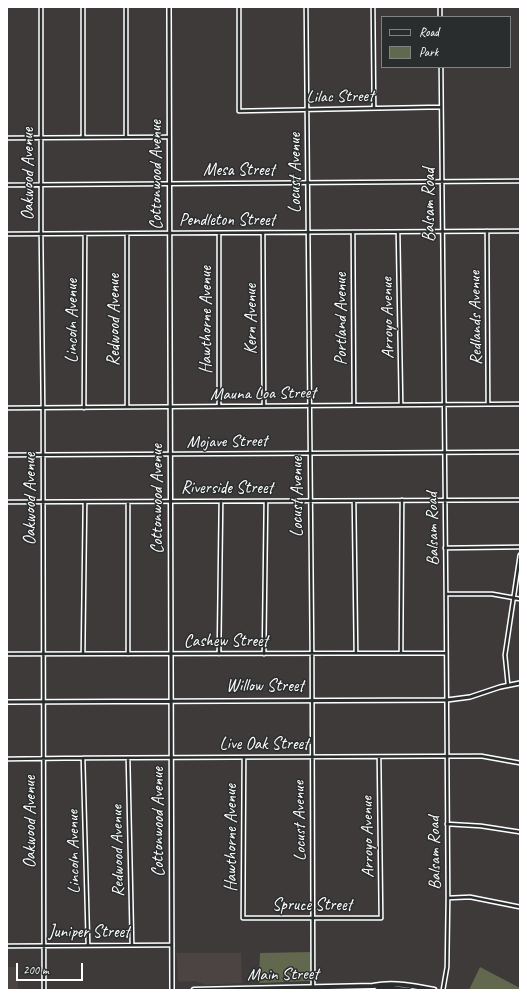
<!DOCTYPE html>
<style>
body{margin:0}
#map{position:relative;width:527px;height:997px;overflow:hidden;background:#3e3a3a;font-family:Caveat,sans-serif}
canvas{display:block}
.frame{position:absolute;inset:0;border:8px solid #fff;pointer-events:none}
.legend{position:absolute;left:381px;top:16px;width:130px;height:52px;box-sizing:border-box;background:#2a2d2e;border:1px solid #7f8182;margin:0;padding:5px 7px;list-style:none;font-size:12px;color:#fff}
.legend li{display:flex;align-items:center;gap:8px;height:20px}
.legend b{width:20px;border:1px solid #7f8182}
.scale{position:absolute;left:16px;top:963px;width:67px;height:18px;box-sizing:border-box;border:2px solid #fff;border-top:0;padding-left:5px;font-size:12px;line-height:14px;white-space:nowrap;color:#fff;-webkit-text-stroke:3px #2a2d2e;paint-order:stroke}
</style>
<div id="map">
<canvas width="527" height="997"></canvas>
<div class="frame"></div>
<ul class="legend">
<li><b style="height:5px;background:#2a2d2e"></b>Road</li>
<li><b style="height:11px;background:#61684e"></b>Park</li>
</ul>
<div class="scale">200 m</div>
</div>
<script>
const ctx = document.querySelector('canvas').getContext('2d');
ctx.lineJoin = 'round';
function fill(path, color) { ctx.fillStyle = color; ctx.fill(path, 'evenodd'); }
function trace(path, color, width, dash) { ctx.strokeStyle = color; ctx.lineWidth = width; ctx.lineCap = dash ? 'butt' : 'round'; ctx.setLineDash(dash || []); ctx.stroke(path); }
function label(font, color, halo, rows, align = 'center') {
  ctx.font = font + ' Caveat,sans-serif'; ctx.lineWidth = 3; ctx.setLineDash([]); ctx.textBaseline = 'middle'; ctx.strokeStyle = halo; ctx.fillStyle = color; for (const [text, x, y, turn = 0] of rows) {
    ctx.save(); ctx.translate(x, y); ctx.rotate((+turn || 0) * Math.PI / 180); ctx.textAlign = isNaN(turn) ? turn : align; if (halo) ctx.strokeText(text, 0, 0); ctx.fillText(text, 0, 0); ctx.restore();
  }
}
fill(new Path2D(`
 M175 953H241L242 983 207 985 195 981 180 982 178 980 177 956Z
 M7 967H18V989H7Z`), '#4c4343');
fill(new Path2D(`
 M311 952 310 981 259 983 260 953Z
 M480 967 520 988V990H469Z`), '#61684e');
const minor = new Path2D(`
 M41 7V234L43 408 44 990
 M83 7V137
 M126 7V137
 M239 7V111L441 107
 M306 7 312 653 313 987
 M373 7 374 108
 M440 7V17
 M441 67 446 594 448 898 447 967 443 990
 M7 138 169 137
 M7 185 520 181
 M487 231 488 404
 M353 232 354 405
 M398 232 401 405
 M219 233V406
 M263 233 264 406
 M7 234 520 231
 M127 406V234
 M7 408 520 404
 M84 408 85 234
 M7 455 520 452
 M354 501 356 653
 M7 502 520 500
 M445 548 520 547
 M446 594H492L520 599
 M401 653 402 500
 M7 654 446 653
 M83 654 85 502
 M128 654V502
 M219 654 221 501
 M264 654 266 501
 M508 685 505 655 520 555
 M83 758 88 945
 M128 758 132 944
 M244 758 243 918H381L379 757
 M7 759 83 758 481 756 520 763
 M447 824 481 826 520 832
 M448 898 470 897 520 907
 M7 946 172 945`);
const tertiary = new Path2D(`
 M169 7 172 990
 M7 702 447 700 470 697 500 687 520 683`);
const primary = new Path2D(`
 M377 987 410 990
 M194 990 373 986C393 982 414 986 434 990`);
trace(minor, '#fff', 5.5);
trace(tertiary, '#fff', 6);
trace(primary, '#fff', 7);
trace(minor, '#2a2d2e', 2.5);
trace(tertiary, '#2a2d2e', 3);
trace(primary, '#2a2d2e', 4);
label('17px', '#fff', '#2a2d2e', [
 ["Lilac Street",340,97,-1],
 ["Mesa Street",239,171],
 ["Locust Avenue",296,173,-90],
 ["Oakwood Avenue",29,174,-90],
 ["Cottonwood Avenue",157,175,-90],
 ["Balsam Road",430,205,-90],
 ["Pendleton Street",227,221],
 ["Arroyo Avenue",388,318,-91],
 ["Redlands Avenue",476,318,-91],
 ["Kern Avenue",252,319,-90],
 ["Portland Avenue",342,319,-90],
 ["Redwood Avenue",115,320,-90],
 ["Hawthorne Avenue",207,320,-90],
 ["Lincoln Avenue",73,321,-90],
 ["Mauna Loa Street",263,394,-1],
 ["Mojave Street",227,442,-1],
 ["Riverside Street",227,489],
 ["Locust Avenue",298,497,-90],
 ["Oakwood Avenue",31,499,-90],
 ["Cottonwood Avenue",158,499,-90],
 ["Balsam Road",433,529,-91],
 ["Cashew Street",226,642],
 ["Willow Street",265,687],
 ["Live Oak Street",264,745],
 ["Locust Avenue",300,821,-91],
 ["Oakwood Avenue",31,822,-90],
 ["Cottonwood Avenue",159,822,-90],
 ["Arroyo Avenue",368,837,-91],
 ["Hawthorne Avenue",232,838,-90],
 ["Redwood Avenue",118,851,-91],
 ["Lincoln Avenue",74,852,-91],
 ["Balsam Road",435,853,-91],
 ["Spruce Street",312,906],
 ["Juniper Street",89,933],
 ["Main Street",283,975,-1]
]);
</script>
